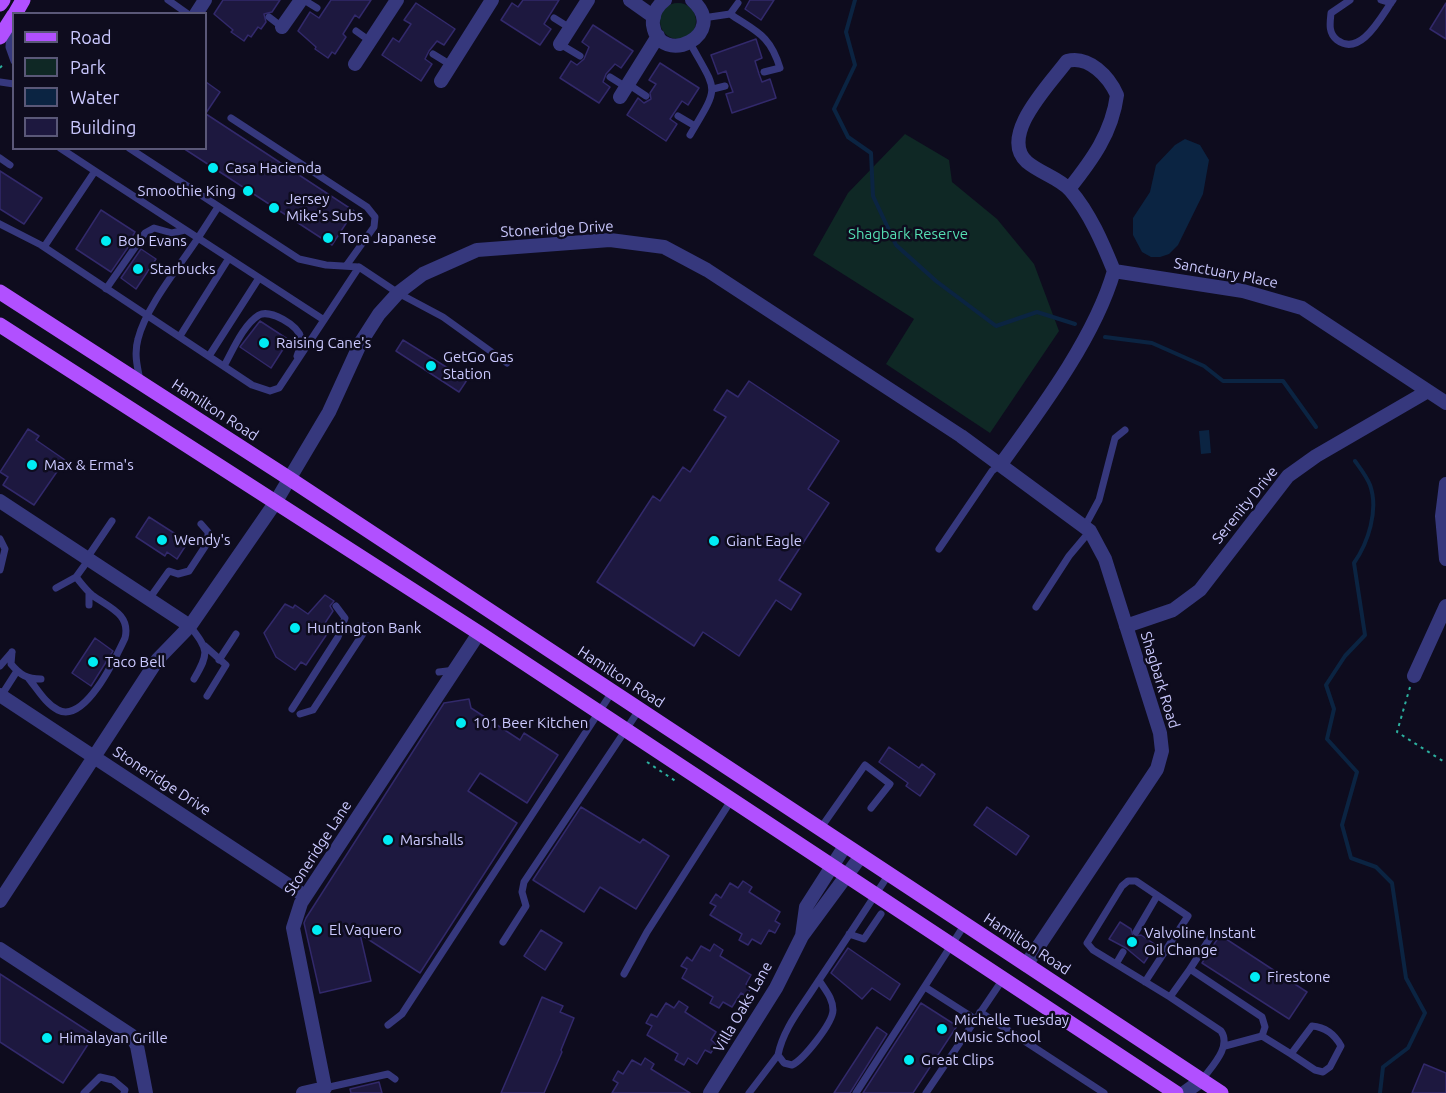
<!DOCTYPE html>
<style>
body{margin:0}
#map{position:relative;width:1446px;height:1093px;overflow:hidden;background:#0e0c1e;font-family:Ubuntu,sans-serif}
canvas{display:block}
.legend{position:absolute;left:12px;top:12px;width:195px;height:138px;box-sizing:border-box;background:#0e0c1e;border:2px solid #5a5878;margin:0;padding:8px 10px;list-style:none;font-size:18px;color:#cbc9ff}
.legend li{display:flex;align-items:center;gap:12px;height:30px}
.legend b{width:30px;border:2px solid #5a5878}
</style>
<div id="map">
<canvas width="1446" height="1093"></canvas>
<ul class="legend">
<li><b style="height:8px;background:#b150ff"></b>Road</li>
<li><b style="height:16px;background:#0f2825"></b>Park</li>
<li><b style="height:16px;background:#0b2442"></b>Water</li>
<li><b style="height:16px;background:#1d183f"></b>Building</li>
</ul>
</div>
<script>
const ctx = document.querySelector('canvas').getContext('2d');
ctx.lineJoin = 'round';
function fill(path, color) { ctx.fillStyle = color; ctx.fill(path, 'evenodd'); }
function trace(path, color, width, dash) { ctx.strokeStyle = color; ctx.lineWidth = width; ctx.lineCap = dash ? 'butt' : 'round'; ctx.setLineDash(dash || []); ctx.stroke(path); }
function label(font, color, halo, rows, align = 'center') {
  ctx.font = font + ' Ubuntu,sans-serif'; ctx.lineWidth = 5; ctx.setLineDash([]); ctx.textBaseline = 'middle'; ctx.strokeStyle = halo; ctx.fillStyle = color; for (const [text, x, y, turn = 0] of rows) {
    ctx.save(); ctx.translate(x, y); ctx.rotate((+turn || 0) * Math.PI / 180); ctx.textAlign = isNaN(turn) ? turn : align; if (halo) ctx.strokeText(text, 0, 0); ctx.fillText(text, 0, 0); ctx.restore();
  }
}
fill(new Path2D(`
 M660 21a18 18 0 1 1 36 0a18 18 0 1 1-36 0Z
 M905 134 949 160 952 182 997 219 1034 264 1059 331 990 433 886 364 914 319 813 255 848 193Z`), '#0f2825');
fill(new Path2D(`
 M1185 139 1200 145 1209 160 1203 194 1178 245 1169 254 1160 257H1151L1142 252 1133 235V218L1150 192 1156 165 1175 145Z
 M1209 430 1211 453 1201 454 1199 431Z`), '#0b2442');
trace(new Path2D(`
 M855 0 846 32 855 65 834 109 848 137 871 153 873 196 896 245 936 281 996 326 1037 312 1075 324
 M1105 337 1152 343 1204 366 1223 381H1283L1316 427
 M1355 461C1360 468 1367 477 1370 485 1379 510 1368 543 1354 563L1365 635 1345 656 1326 685 1334 709 1327 739 1357 772 1342 825 1351 858 1376 867 1392 883 1406 978 1425 1013 1408 1048 1383 1067 1380 1093`), '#0b2442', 4);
const building = new Path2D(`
 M223 0H280L272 12 264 14 266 22 261 29 258 27 251 37 248 35 244 41 231 32 233 30 214 14Z
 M331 0H371L359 18 355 15 343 34 346 37 335 54 332 52 328 58 315 49 316 47 298 31 310 12 319 18Z
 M523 0H559L544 24 551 29 540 45 501 20 512 3 518 7Z
 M750 0H774L761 20 745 9Z
 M416 3 455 29 444 45 437 41 429 51 425 59 432 64 421 81 382 55 393 38 399 42 411 24 404 20Z
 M1446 3V39L1430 29Z
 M593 25 633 51 621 68 615 64 606 74 603 82 610 87 599 103 560 78 571 61 577 65 584 59 589 47 582 42Z
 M756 39 762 58 755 61 759 74 762 82 770 79 776 98 732 113 726 94 733 92 730 84 726 71 718 74 711 55Z
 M660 63 699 88 688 105 682 101 670 119 677 124 666 141 627 115 638 98 644 103 651 99 650 93 656 84 649 80Z
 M206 82 220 92 206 113Z
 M206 114 354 211 332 245 183 148H206Z
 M0 171 42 198 24 224 0 209Z
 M101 210 135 232 129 242 131 243 111 272 76 249Z
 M141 249 156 259 136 289 121 278Z
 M260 321 289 340 271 368 240 347Z
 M403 340 467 380 459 392 396 351Z
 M749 381 839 441 808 489 829 503 779 580 801 594 791 610 776 600 739 656 703 632 694 646 597 582 653 496 660 501 683 467 690 472 726 417 714 410 727 390 738 397Z
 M28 429 39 436 36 440 65 460 34 505 3 485 8 477 0 472Z
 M149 517 188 542 177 559 167 552 165 556 136 537Z
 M325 595 334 601 330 606 333 611 325 623 328 626 324 632 327 634 306 665 301 662 295 670 276 657 264 633 285 604 293 608 295 605 308 614Z
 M95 638 113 651 91 686 72 673Z
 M469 699 471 708 520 740 524 733 558 755 527 803 480 773 468 791 517 823 420 973 360 934 371 981 320 993 304 923 306 918 444 703Z
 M889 747 919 768 922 764 935 774 920 796 906 786 908 783 879 762Z
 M581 807 640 843 643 839 669 856 636 909 600 887 584 912 533 880Z
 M987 807 1029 836 1016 855 974 825Z
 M743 881 752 887 749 892 780 912 775 921 780 924 775 933 769 930 761 944 752 939 748 945 739 940 742 934 710 915 716 906 710 903 716 894 721 898 730 883 738 888Z
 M1120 922 1131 929 1133 936 1141 935 1156 945 1144 963 1126 948 1109 939Z
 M541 930 562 943 545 970 524 956Z
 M1220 935 1307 992 1289 1019 1202 963Z
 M714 944 723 950 720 956 751 975 746 984 752 987 746 996 741 993 732 1007 723 1002 719 1008 710 1003 713 997 682 978 687 969 681 966 687 957 692 961 701 946 710 951Z
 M848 948 900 984 890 1000 872 988 862 999 831 973Z
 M0 974 94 1035 63 1083 0 1042Z
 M542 997 563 1006 560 1012 574 1018 561 1050 562 1052 544 1093H501Z
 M679 1001 688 1007 685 1012 716 1032 711 1040 716 1044 711 1053 705 1050 697 1064 688 1058 684 1065 675 1060 678 1054 647 1035 652 1026 646 1023 651 1014 657 1017 666 1003 674 1008Z
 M921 1003 957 1026 913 1093H863Z
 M877 1027 887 1034 850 1093H834Z
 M645 1058 654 1064 651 1069 690 1093H612L618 1083 613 1080 618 1071 623 1074 632 1060 641 1065Z
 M1424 1064 1446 1073V1093H1412Z
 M379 1082 382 1093H351L350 1089Z`);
fill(building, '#1d183f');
trace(building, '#32296b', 1.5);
trace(new Path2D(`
 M0 68 4 63
 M1410 687 1397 732 1446 763
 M647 762 677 782`), '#2cb09f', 2, [3, 4.5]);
trace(new Path2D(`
 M168 0 188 14
 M304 0 317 8
 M1350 0 1331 13C1330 23 1328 33 1337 40 1361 58 1382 15 1393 0
 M1381 0 1391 3
 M730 14C757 32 770 35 780 68L764 72
 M269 17 282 27
 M554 18 570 28
 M703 18 730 14 738 3
 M10 29 9 47 14 61
 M356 31 370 41
 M560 44 580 56
 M433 54 451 65
 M610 77 626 87
 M0 82 14 84
 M628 84 646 96
 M713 89 725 86
 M678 116 695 126
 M231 118 367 207 375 217 374 227 346 266
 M690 135C720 84 718 94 690 43
 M129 148 299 259 326 265 359 267 398 293 443 317 507 363
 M0 158 10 165
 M95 171 198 238C179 267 146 307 138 339 134 353 137 366 140 380
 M218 207 198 238 324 320
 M0 224 41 245 252 385 270 391 279 388 359 267
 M44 247 95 171 60 148
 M106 289 145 233 154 228 172 233 185 230
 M180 336 229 258
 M209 356 259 278
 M224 366C233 350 243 325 259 315 270 309 298 325 301 338 302 344 299 350 297 356
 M1085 526 1099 500 1115 438 1125 430
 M0 539 5 549 0 570
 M939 549 992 471 1001 464
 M87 558 112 521
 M56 588 76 577 89 559
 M149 599 169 571 178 574 189 571 208 542V532L201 524
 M89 605V593
 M1036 607 1069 556 1090 531
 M190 626C208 650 210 652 194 679
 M205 646 226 665 207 696
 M12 652 11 664C20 675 27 679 41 679
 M219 660 236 634
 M0 666 12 652
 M439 672 455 670
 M29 679C38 690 46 704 58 710 85 724 116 657 125 638 131 614 108 607 92 595 86 590 81 583 76 577
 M1 696 17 671
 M292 709 338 637 345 618 336 606
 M300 714 313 710 368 626
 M820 829 865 765 890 784 871 808
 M1136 932 1157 896
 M849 934 864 939 881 914
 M503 942 526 906 522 892 524 882 639 710
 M1116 964 1123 952
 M1190 969 1212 935
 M624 974 647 932 732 799
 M819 980C825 990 833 998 833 1010 833 1023 803 1060 792 1065L784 1063 778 1055C783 1029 801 1008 815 986 840 949 864 912 889 874
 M1145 982 1188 916 1136 881H1128L1122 886 1087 943 1093 950 1170 997
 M925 987 975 1019
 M980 1012 1104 1093
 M388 1025 402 1014 612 692
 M1225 1046 1262 1036 1291 1054 1312 1026C1325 1027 1335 1035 1341 1046L1330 1067 1323 1072 1315 1070 1291 1054
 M1202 1080C1211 1067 1232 1047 1221 1031L1170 997 1190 969 1262 1017 1265 1027 1262 1036
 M325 1088 388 1074 395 1079
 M84 1093 100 1077 113 1080 125 1090 124 1093
 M749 1093 778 1055
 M856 1093 965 924
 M926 1093 1003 979`), '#36387d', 7);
trace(new Path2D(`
 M630 0 654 17
 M665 0C657 6 652 15 653 25 660 69 731 34 692 0
 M196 14 205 0
 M282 27 301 0
 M560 44 588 0
 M355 64 397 0
 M441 81 492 0
 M620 97 658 36
 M1114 271 1243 291 1302 308 1446 403
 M1001 464C1041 409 1095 337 1114 271 1103 244 1090 213 1070 190 1059 178 1040 173 1027 162 998 136 1050 84 1067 61 1089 55 1109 77 1117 95 1112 133 1092 160 1069 189
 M1446 484 1442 516 1446 559
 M0 501 190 626
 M1126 626 1173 610 1200 590 1288 476 1316 456 1428 391
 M1414 676 1446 606
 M0 695 305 896
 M0 901 158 659 190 626 275 503 329 412 361 342 379 314 398 293 423 274 477 250 610 240 664 247 707 270 961 436 1090 531 1105 559 1160 733 1162 751 1157 769 1026 965
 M802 936 806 907 845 846
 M0 949 131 1035 137 1046 146 1093
 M303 1093 325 1088 293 928 301 903 479 633
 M710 1093 776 988 802 936 861 856
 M1184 1093 1202 1080`), '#36387d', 14);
trace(new Path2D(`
 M0 4 3 0
 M15 14 23 0
 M0 37 14 15
 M0 292 290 479 1221 1093
 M0 325 479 633 1176 1093`), '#b150ff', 15);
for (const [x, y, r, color] of [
 [213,168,6,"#00ecf4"],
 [248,191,6,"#00ecf4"],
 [274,208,6,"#00ecf4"],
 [328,238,6,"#00ecf4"],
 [106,241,6,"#00ecf4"],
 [138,269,6,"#00ecf4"],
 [264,343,6,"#00ecf4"],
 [431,366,6,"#00ecf4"],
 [32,465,6,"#00ecf4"],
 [162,540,6,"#00ecf4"],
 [714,541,6,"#00ecf4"],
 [295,628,6,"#00ecf4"],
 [93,662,6,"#00ecf4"],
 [461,723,6,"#00ecf4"],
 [388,840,6,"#00ecf4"],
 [317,930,6,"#00ecf4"],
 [1132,942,6,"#00ecf4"],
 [1255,977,6,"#00ecf4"],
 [942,1029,6,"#00ecf4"],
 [47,1038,6,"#00ecf4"],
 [909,1060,6,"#00ecf4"]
]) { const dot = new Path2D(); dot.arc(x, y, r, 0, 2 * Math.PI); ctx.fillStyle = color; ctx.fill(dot); trace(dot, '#0e0c1e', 2); }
label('15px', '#cbc9ff', '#0e0c1e', [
 ["Casa Hacienda",225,168],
 ["Smoothie King",236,191,"right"],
 ["Jersey",286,199],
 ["Mike's Subs",286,216],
 ["Tora Japanese",340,238],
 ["Bob Evans",118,241],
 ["Starbucks",150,269],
 ["Raising Cane's",276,343],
 ["GetGo Gas",443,357],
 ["Station",443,374],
 ["Max & Erma's",44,465],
 ["Wendy's",174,540],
 ["Giant Eagle",726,541],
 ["Huntington Bank",307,628],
 ["Taco Bell",105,662],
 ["101 Beer Kitchen",473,723],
 ["Marshalls",400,840],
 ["El Vaquero",329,930],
 ["Valvoline Instant",1144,933],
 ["Oil Change",1144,950],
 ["Firestone",1267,977],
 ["Michelle Tuesday",954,1020],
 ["Music School",954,1037],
 ["Himalayan Grille",59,1038],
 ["Great Clips",921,1060]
], 'left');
label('15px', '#cbc9ff', '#0e0c1e', [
 ["Stoneridge Drive",557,229,-3],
 ["Sanctuary Place",1226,273,11],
 ["Hamilton Road",215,410,33],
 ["Serenity Drive",1245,505,-51],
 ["Hamilton Road",621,677,33],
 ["Shagbark Road",1160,680,73],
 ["Stoneridge Drive",162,781,33],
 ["Stoneridge Lane",318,848,-57],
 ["Hamilton Road",1027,944,33],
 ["Villa Oaks Lane",743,1007,-60]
]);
label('15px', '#55dfb3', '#0e0c1e', [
 ["Shagbark Reserve",908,234]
]);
</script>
